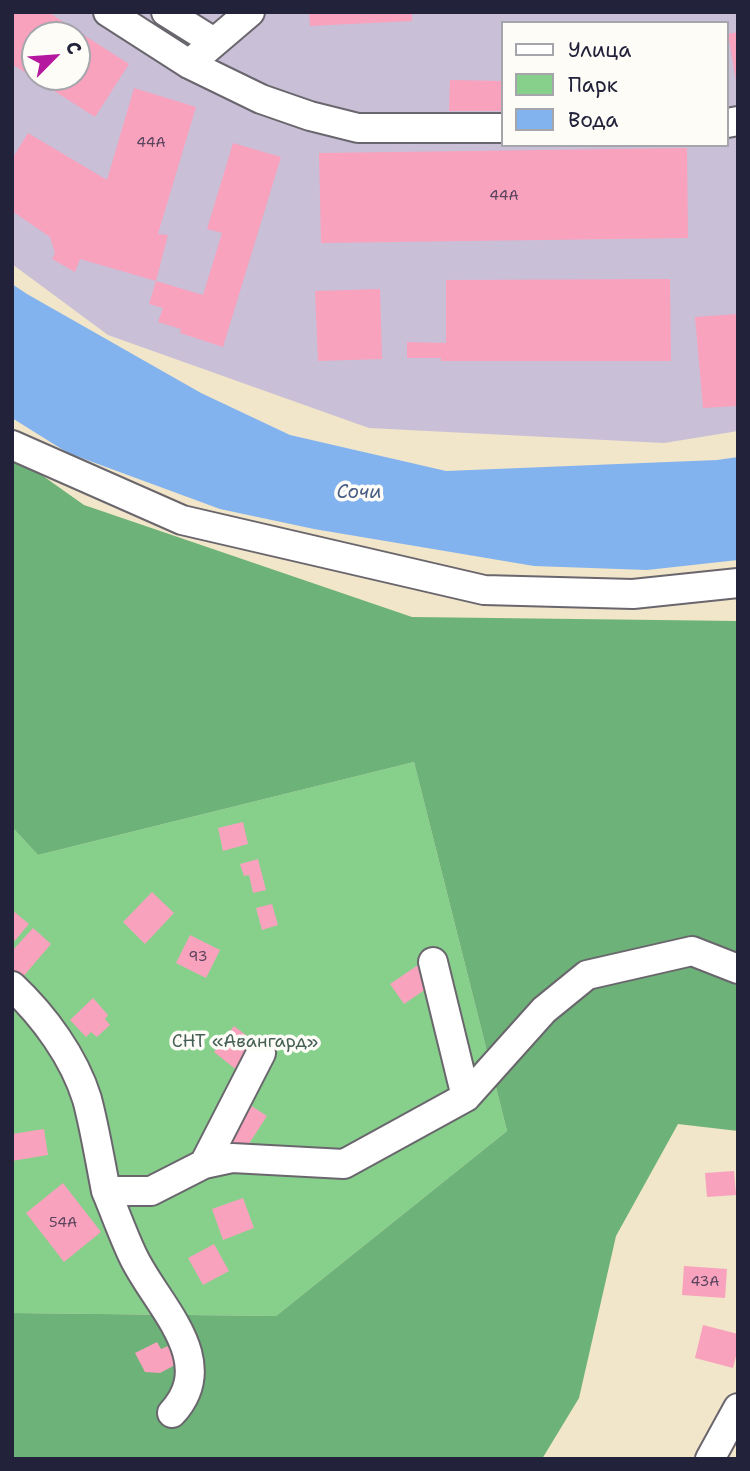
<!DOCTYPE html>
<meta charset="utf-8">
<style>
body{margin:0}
#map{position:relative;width:750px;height:1471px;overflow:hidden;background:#f1e5ca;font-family:"Shantell Sans",sans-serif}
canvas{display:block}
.frame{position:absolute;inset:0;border:14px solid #22223b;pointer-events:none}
.legend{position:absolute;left:501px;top:21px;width:228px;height:126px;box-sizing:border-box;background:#fdfcf7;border:2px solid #a5a5ac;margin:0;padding:9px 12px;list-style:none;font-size:21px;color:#22223b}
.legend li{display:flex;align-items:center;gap:14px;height:35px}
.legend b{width:35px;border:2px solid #a5a5ac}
.north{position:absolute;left:21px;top:21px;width:70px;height:70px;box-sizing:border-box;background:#fdfcf7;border:2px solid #a5a5ac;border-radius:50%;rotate:65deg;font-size:19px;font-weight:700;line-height:28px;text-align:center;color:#22223b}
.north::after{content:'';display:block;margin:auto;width:24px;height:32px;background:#b5179e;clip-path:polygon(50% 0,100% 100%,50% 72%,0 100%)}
</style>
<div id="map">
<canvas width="750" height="1471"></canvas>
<div class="frame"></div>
<ul class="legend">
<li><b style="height:9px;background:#fff"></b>Улица</li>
<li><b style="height:19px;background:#87d08c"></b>Парк</li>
<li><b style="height:19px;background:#83b3ee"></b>Вода</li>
</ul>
<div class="north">С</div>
</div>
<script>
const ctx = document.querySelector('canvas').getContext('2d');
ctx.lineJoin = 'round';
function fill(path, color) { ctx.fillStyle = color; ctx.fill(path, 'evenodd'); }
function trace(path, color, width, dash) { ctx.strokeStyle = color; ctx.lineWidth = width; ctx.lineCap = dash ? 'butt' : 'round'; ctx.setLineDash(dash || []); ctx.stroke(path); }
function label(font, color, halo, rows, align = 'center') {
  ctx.font = font + ' "Shantell Sans",sans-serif'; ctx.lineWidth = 7; ctx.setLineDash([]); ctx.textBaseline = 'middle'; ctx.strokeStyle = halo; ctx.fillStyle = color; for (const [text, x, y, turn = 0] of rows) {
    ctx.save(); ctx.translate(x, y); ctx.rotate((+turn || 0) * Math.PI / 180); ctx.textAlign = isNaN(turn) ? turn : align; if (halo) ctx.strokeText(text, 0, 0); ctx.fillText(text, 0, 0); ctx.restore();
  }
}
fill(new Path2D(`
 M12 12H738V431L664 443 369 428 108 335 12 264ZM503 23H727V145H503ZM35 35H77V77H35Z`), '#c9bfd7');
fill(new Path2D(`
 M414 762 507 1131 276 1316 12 1313V827L38 855Z`), '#87d08c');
fill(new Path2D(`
 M12 454 84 505 412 617 738 621V1131L678 1124 616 1236 579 1398 542 1459H12V1313L276 1316 507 1131 414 762 38 855 12 827Z`), '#6db278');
fill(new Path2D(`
 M12 284 27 294 201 393 290 435 446 471 717 460 738 457V560L647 570 534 566 314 529 220 509 68 453 12 418Z`), '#83b3ee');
fill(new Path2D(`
 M12 12H48L129 64 95 117 12 64ZM35 35H77V77H35Z
 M309 12H412V21L310 26Z
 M738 32V80L736 81 728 34Z
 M450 80 503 81V111H449Z
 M134 88 196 107 158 234 168 235 156 281 80 259 75 272 52 259 55 253 50 237 12 211V159L28 133 107 180Z
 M233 143 281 157 223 347 180 333 181 329 158 322 163 308 149 304 156 281 203 295 222 233 207 229Z
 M687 148 688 238 321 243 319 153Z
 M670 279 671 361H441V358H407V342L446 343V280Z
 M380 289 382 359 318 361 315 291Z
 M738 314V406L703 408 695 317Z
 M243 822 248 844 223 851 218 828Z
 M258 859 266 890 253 893 249 875 244 876 240 864Z
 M152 892 174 913 145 944 123 922Z
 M272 904 278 925 262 930 256 908Z
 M12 910 29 924 12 944Z
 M33 928 51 944 22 978 12 970V951Z
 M190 935 220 950 206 978 176 963Z
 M418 965 432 985 404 1004 390 984Z
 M93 998 108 1015 105 1019 110 1025 97 1037 91 1032 86 1037 70 1020Z
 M234 1026 259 1045 238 1071 214 1052Z
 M250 1105 267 1116 243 1153 226 1143Z
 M44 1129 48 1155 12 1161V1134Z
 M734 1171 736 1195 707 1197 705 1173Z
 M63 1183 101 1232 64 1262 26 1213Z
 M243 1198 254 1228 223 1240 212 1209Z
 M214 1244 229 1271 203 1285 188 1258Z
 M684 1266 727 1269 725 1298 682 1295Z
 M703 1325 738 1334V1348L733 1368 695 1358Z
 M157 1342 161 1349 168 1346 177 1364 160 1373 145 1372 135 1353Z`), '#f8a2bd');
const minor = new Path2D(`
 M108 12 189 64 261 99 310 116 358 128H503
 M166 12 214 42
 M189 64 250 12
 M727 123 738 121
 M12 445 182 520 484 590 633 594 738 583
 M12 986C44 1016 74 1057 87 1099 95 1129 100 1161 106 1191H151L204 1164 232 1158 344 1164 466 1097 433 962
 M466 1097 544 1010 587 975 692 951 738 969
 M204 1164 261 1053
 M106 1191C115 1212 123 1235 133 1256 156 1305 221 1360 172 1413
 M710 1459 738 1408`);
trace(minor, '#6a666d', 32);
trace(minor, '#fff', 28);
label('14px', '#58425c', null, [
 ["44А",151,143],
 ["44А",504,196],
 ["93",198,957],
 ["54А",63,1223],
 ["43А",705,1282]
]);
label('18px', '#455f57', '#fdfcf7', [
 ["СНТ «Авангард»",245,1042]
]);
label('italic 19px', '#495c83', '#fdfcf7', [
 ["Сочи",359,493]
]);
</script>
